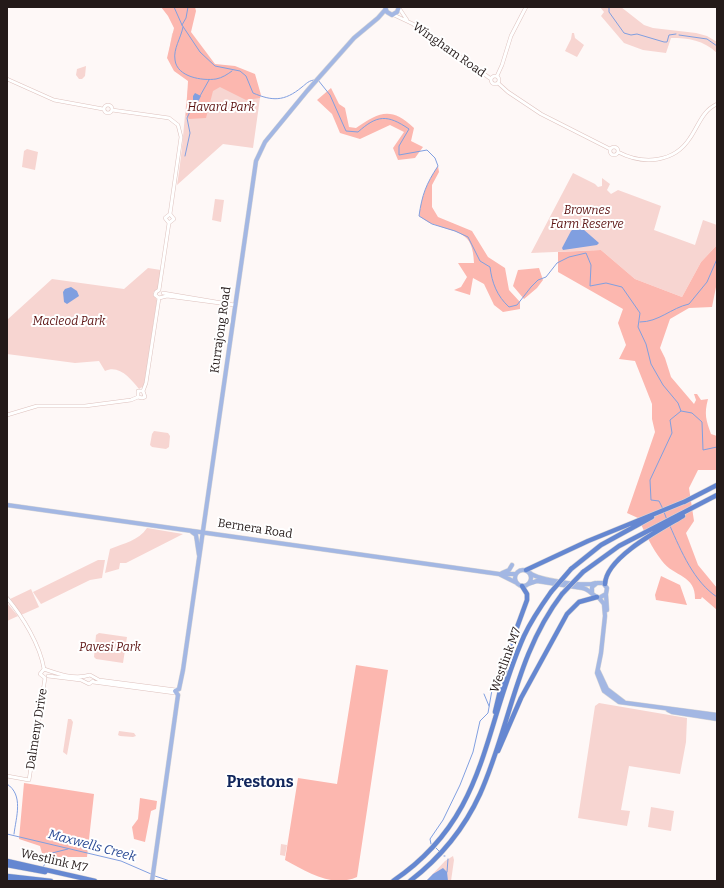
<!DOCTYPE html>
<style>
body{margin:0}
#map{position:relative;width:724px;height:888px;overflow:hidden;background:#fef8f7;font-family:Bitter,serif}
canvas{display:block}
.frame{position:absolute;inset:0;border:8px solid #241a19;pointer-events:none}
</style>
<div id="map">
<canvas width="724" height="888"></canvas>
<div class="frame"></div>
</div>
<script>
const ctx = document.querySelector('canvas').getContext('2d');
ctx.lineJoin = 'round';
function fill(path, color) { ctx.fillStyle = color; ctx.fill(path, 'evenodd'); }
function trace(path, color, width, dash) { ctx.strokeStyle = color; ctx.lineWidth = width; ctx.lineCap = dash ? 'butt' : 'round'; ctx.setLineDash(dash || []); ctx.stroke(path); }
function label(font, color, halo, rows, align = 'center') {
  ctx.font = font + ' Bitter,serif'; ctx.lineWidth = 4; ctx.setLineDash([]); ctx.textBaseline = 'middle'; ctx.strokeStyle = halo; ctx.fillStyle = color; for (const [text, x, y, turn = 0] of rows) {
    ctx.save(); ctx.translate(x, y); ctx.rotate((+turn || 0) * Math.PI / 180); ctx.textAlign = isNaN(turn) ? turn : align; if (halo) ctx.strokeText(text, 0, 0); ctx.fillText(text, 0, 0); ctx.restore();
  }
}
fill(new Path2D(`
 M600 7H621L644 25 653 28 696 33 707 36 717 42V53C703 40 689 38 671 38L666 53 643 50 624 43 601 16 604 12Z
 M179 22 215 69 249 87 260 98 253 148 223 144 177 185C183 150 184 116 189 80L168 58 172 34Z
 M572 33H574L575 38 584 45 577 57 565 51 571 39Z
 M86 66 85 76 82 79H79L76 75 77 69Z
 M27 149 38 152 35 170 22 167 24 151Z
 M573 173 595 184 598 187 602 186V178L610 184 607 190 611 194 618 190 661 206 654 230 695 245 703 220 717 225V245L701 262 682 297 635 279 601 250 531 253Z
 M215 199 224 200 221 222 212 220Z
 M148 268 161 270 158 288 153 293 157 300 144 386 139 389C131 379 119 364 105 371L99 361 75 363 7 354V320L52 279 124 289Z
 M154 431 168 433 170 436 169 447 166 449 152 447 150 445 152 434Z
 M147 528 183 534 126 563H120L119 569 105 573 110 549C124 543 138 541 147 528Z
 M98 560H105L102 578 90 580 41 604 33 592Z
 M31 589 39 607 21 615 10 599Z
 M7 603 18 616 7 621Z
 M99 633 127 637 123 663 96 659 94 657 96 635Z
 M599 703 687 718 686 742 680 774 629 766 621 810 630 811 627 826 578 818 595 706Z
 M68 719H71L73 722 67 755 63 752Z
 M119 731 134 733 136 736 133 737 120 736 118 735Z
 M651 807 674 811 671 831 648 827Z
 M281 844 287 845 285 856 280 855Z
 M453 856 454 860 451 881H426L445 861Z`), '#f7d5d1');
fill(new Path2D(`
 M161 7H195L196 11 191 32 215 64 235 66 255 74 261 95 260 98 246 100 220 87 213 91 206 118 189 119 186 115 188 81 174 71 167 58 174 28 168 16Z
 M331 88 339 104 345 108 349 127 356 128C379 112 391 106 414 128L411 141 423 147 415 158 398 160 393 148 404 132 390 125 360 139 340 133 332 114 317 100Z
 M438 166 439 172 432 185V207L438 217 472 231 488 257 505 268 509 290 520 302V309L503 312 494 305 484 284 473 278 470 295 454 290 461 287 467 277 458 263H474C473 230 458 234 433 224 428 223 424 219 419 216 422 195 426 184 438 166Z
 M717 245V282L712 307 689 308 670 319 660 348 665 358 671 377 694 404 696 400 694 394H697L701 400 708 399C704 414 706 420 711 434L717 436V470H698L689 488 694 521 686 533 698 565 717 588V610L702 597 701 599H695C696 575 674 577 662 561 652 548 645 533 638 518L627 513 655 432 652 419V404L635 361 619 359 626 345 618 323 623 309 558 272V252L601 250 635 279 682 297 701 262Z
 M539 268 543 280 537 288 524 299 513 286 518 270Z
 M661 576 680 585 687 605 656 600 655 595Z
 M356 665 388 670 357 877C332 888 307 872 285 860L298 778 337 784Z
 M24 783 94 794 87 857H43L40 846 19 839Z
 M140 798 157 801 156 809 151 811 145 842 134 839 132 827 138 819Z`), '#fcb7af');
fill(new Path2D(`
 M195 93 201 96 198 102 193 105V96Z
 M576 226 583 229 599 243 597 245 563 250 562 248 571 231Z
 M71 287 77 291 79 296 67 304 64 302 63 292 65 289Z
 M443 868 447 872 448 881H426L433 874Z`), '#809fe0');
trace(new Path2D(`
 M174 7 182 25 200 52 215 66 240 71 246 76 253 93C272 101 284 102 302 87 306 84 309 80 315 80
 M609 7V12L624 33 631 35 637 34 664 42H667L669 35 676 34
 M182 25 186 18 188 7
 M183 27C181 38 173 49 175 60 177 77 202 81 216 79 222 78 228 74 232 71
 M679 35 707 39 717 46
 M318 80 330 95 346 131 358 132C377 115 387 114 409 129L399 146V155L427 150 435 158 438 166C426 184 422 195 419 216L432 224 455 231 468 237 480 261 490 267C492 283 497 296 509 307L517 305 531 287 538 280 546 277 557 263 569 257 586 253 591 265 590 286 606 283 622 287 640 313 638 327 646 344 651 364 663 385 678 403 681 411 670 420 672 433 650 480 651 500 659 501 663 509
 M200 96 209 80
 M185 156 190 133 187 118 193 105
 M640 322C659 322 671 308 689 304L707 282 717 259
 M681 411 692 413 702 422 703 450 717 447
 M664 512 667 520
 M670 526C681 551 694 582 717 597
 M484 694 489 706
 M7 784C24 795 16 817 14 834
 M7 834 121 861 151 874
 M431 844 430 839 443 820 460 785 473 752 480 721 488 713 493 684
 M435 847 440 852
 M444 856H445
 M43 867 52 853 68 849
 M447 872 448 859
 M155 876 170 881`), '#809fe0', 1);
const minor = new Path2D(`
 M399 8 407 20
 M394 15 413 24 491 79
 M491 80a4 4 0 1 1 8 0a4 4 0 1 1-8 0Z
 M497 76 502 65 511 36 526 7
 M7 79 54 100 103 109
 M498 83 508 92 541 114 610 149
 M104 109a4 4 0 1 1 8 0a4 4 0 1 1-8 0Z
 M112 110 169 118 178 125 181 137 170 214
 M610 151a4 4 0 1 1 8 0a4 4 0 1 1-8 0Z
 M618 152C643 165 674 163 690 138 699 125 702 111 717 104
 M169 223 165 218 170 214
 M169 223 174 219 170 214
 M159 290 169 223
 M163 293 234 305
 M159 298 167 296 235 305
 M159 298 155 295 156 292 159 290
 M143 391 146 383 159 298
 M138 397 142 398 145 397 143 391
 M138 397V391H143
 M7 415 37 406H85L131 400 138 397
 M7 598C23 617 40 645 44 669
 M44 669C58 674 75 680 90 675L99 680 176 690
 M44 669 40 674 45 678
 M48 676 81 680 89 684 93 681
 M93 682 175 693
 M7 776 29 780 45 678`);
const major = new Path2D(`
 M385 7 387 12 392 15 397 12 399 7
 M7 505 499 574H516
 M192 532 196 535 199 555
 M515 578a8 8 0 1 1 16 0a8 8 0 1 1-16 0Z
 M502 573 509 570 512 565
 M530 573C538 580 585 587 595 583
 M499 574 517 583
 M528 584 537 581 582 588C590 589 592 596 599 598L606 594 607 588 603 583H597L592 587V592
 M606 595 607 610
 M599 598 604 604 605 616 601 653 597 673 604 691 619 702 717 715
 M598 670 607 689 624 702
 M179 689 183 670 256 161 265 142 307 91 354 38 378 18 385 10
 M178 695 175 691 179 689
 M668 710 672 712 717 719
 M152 881 178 695`);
const highway = new Path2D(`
 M684 502 717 485
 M571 569 601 545 652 517
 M526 570 588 541 686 501
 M583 572 619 546 717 495
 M605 584C606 557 661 529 683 516
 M495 712 512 641 527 600V594L522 586
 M498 751 521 698 567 614 579 602 597 597
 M7 861 95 881
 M7 865 45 872
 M7 876 51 881
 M7 880H27
 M393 881C488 817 482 730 524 636 531 621 541 606 551 592
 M410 881C440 858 464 829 480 794 510 727 516 654 562 594`);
trace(minor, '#ddc1bd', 4);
trace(major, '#d8d6d6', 5);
trace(highway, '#d8d6d6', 5.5);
trace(minor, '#fff', 3);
trace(major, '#a3b7e3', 4);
trace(highway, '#6587d1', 4.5);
const highwayBridge = new Path2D(`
 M551 592 571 569
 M562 594 583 572`);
trace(highwayBridge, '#d8d6d6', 5.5, []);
trace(highwayBridge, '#6587d1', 4.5);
label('12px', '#241a19', '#fff', [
 ["Wingham Road",449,50,35],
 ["Kurrajong Road",221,330,-82],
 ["Bernera Road",255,529,9],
 ["Westlink M7",506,660,-70],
 ["Dalmeny Drive",37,729,-81],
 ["Westlink M7",54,861,13]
]);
label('italic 12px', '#5c1312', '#fff', [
 ["Havard Park",221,108],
 ["Brownes",587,211],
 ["Farm Reserve",587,225],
 ["Macleod Park",69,322],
 ["Pavesi Park",110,648]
]);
label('italic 13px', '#284894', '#fff', [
 ["Maxwells Creek",92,846,15]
]);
label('bold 16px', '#11265c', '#fff', [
 ["Prestons",260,783]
]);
</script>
